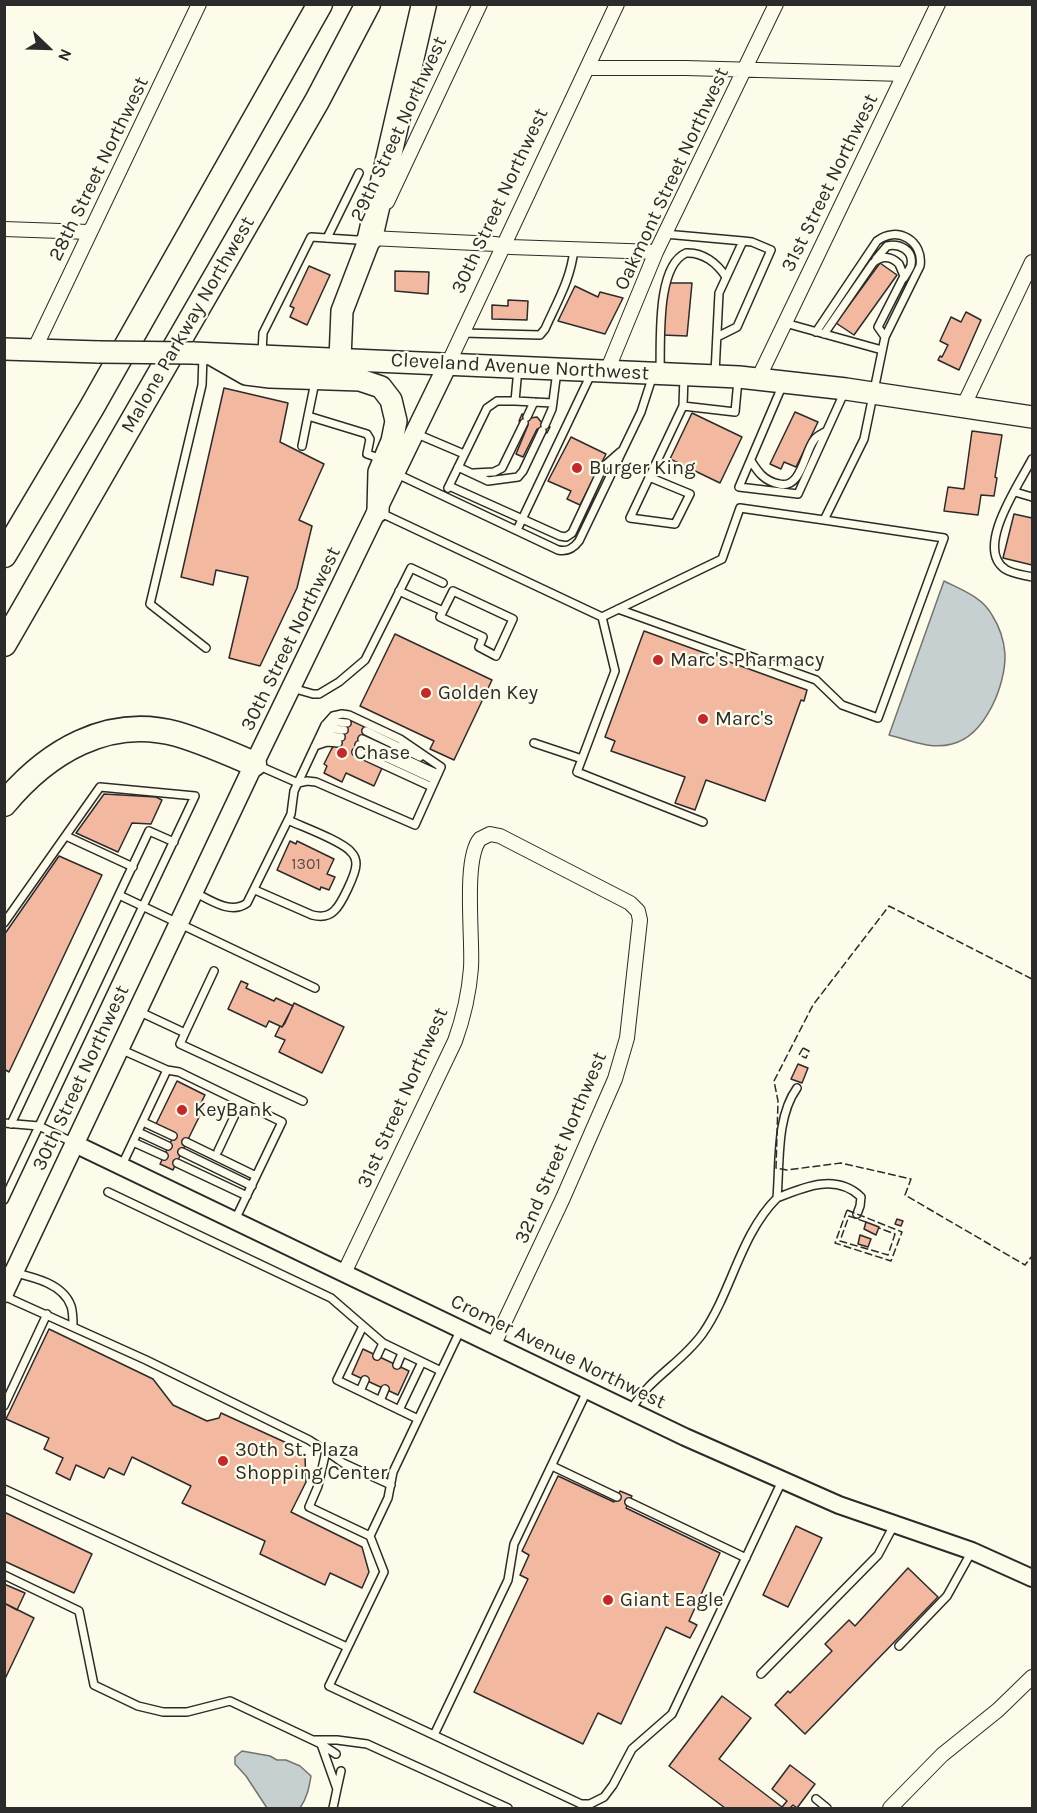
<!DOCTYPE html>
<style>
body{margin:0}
#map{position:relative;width:1037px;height:1813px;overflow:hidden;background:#fdfbea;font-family:Karla,sans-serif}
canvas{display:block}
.frame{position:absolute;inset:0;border:6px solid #2b2b2b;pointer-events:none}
.north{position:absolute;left:18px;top:18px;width:60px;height:60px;-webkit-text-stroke:4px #fdfbea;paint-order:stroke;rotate:113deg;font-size:16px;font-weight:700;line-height:24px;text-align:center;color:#2b2b2b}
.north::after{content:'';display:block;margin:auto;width:21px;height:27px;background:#2b2b2b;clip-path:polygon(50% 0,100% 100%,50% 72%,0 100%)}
</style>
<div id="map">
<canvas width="1037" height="1813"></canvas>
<div class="frame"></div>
<div class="north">N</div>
</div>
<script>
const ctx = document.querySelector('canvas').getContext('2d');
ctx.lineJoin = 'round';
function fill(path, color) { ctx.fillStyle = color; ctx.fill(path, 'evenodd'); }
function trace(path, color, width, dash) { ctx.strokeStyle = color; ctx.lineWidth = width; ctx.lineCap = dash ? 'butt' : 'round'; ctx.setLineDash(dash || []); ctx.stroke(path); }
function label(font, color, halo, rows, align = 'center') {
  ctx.font = font + ' Karla,sans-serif'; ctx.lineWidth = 4.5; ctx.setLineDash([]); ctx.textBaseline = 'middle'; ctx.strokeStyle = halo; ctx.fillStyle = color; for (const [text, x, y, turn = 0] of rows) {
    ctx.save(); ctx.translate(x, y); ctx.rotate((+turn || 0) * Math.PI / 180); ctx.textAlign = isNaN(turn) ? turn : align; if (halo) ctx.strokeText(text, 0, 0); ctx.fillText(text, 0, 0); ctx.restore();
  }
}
const water = new Path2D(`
 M944 581C962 590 982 597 992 615 999 626 1004 640 1005 654 1006 685 985 736 952 744 931 750 909 740 889 735Z
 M242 1751 270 1756 277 1760H286L300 1766 311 1776C309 1788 307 1798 300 1808H267L246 1776 235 1764V1757Z`);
fill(water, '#c7d0d0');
trace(water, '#74746e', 1.5);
const building = new Path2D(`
 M880 263 897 275 854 335 836 323Z
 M309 266 330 275 307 325 290 317 294 308 290 306Z
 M395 271 429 272 428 294 395 291Z
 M667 283H692L687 336 662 335Z
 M575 286 598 297 600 292 623 298 605 334 558 321Z
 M508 300 528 301 527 320 492 319V305L508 306Z
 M966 312 981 320 959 370 938 360 940 356 942 357 948 345 940 341 951 317 961 322Z
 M224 388 288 403 280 442 324 464 299 520 312 526 297 588 260 666 229 658 248 577 216 570 213 585 181 577Z
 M795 412 818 422 796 467 784 462 781 469 770 464Z
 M692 413 742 437 720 483 670 459Z
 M522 414 530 418 537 417 542 423 550 427 547 433 537 429 523 457 516 454 528 425 519 421Z
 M972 431 1002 435 995 477 997 478 994 496 981 495 978 515 944 511 948 487 964 489Z
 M571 437 606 454 580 505 567 499 571 491 548 481Z
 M1014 514 1032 518V565L1003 558Z
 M644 631 807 690 804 701 801 700 765 801 706 780 695 810 675 803 685 777 611 751 615 741 605 737Z
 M395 634 492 680 454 760 430 749 434 741 360 706Z
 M349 719 367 727 355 755 382 768 374 786 346 773 342 782 324 773 327 766 324 764 331 750 334 745 337 746Z
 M104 794 156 797 162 800 151 824 132 823 118 852 76 833Z
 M290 841 296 844 297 841 334 859 327 874 335 877 329 890 321 887 320 890 277 870Z
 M59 856 102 875 9 1072 4 1069V935Z
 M241 981 248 984 246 988 274 1001 276 998 293 1006 282 1027 269 1021 266 1027 228 1009Z
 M294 1003 344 1027 322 1073 279 1052 285 1040 275 1036 280 1026 282 1027 285 1023Z
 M798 1064 808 1068 802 1083 791 1079Z
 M177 1081 205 1095 199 1107 203 1109 173 1170 160 1164 175 1133 156 1124Z
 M897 1219 903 1221 901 1226 895 1224Z
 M866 1222 879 1227 876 1235 864 1229Z
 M860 1235 871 1239 868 1247 858 1244Z
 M49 1329 153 1379 173 1405 207 1421 219 1418 221 1413 289 1444 286 1448 305 1457 306 1482 291 1512 362 1547 369 1572 362 1588 330 1573 325 1585 260 1554 265 1541 182 1503 191 1486 132 1457 124 1475 109 1468 104 1478 76 1465 70 1480 56 1473 63 1458 44 1449 49 1438 6 1419Z
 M363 1349 409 1371 398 1395 352 1374Z
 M558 1476 614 1502 620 1491 632 1496 626 1508 720 1553 689 1621 697 1625 690 1638 666 1627 621 1724 598 1713 583 1744 474 1692 528 1579 520 1575 529 1555 522 1551Z
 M4 1512 92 1554 74 1593 4 1561Z
 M796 1526 822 1538 788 1607 763 1595Z
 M908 1568 938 1597 805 1734 775 1705 788 1691 790 1693 832 1651 825 1644 849 1620 855 1626Z
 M4 1584 25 1593 17 1610 4 1603Z
 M4 1603 34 1618 4 1681Z
 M722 1696 751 1718 719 1759 782 1807 787 1801 772 1789 790 1765 815 1784 797 1808 793 1805 790 1808H725L669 1766Z`);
fill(building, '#f2b8a0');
trace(building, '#2b2b2b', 1.5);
const service = new Path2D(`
 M665 234 743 241 719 293 715 373
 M327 238 359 173
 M876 259 887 246C899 243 914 250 911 265 910 269 906 274 904 278
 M785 323 882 350
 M463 333 540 335 545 329C557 302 571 279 574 249
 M824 334 873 263C882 255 891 256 899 264L904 276 878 327 885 337
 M717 337 737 327 771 250 752 242 743 241
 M262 353 263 333 311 237 357 240 367 238
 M203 356 202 385 150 604 206 648
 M660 370C661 341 656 266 686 253 703 252 717 263 726 277
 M684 376 683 406 735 412 738 380
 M315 382 308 416 367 434 370 439 367 454 382 459
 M783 384 739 487 798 494 844 393
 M515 401 553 403
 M527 417 534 402
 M545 425 552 409 557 371
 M417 434 464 454
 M302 446 308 416
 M1032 459C1020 483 974 548 1005 569 1012 574 1024 575 1032 577
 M751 461C758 472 764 481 779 484 801 490 804 453 814 440 816 436 822 434 825 432
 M458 467 488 481 518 477 523 471 542 431
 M474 473 494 472 502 468 524 423
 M397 474 558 550C567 552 573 549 579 541L641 412 653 375
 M649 477 690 494 675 524 630 518 683 406
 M449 486 560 536 566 537 572 533 603 467 620 452
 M448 488 487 408 497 401H515L518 369
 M1015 492 1032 497
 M381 513 602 617 722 559 740 508 824 520 864 439 885 337 920 266C924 241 897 225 877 241L816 332
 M517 530 592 372
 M399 591 443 611 453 591 513 619 496 656 479 647 483 637 440 617 443 611
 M618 609 816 680 842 705 878 718 944 538 824 520
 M602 617 615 671 577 772 703 822
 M292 688 313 694H319L339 682 365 660 411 568 443 583
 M325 725 336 722 347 723
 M366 731 420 757
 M322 732 333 729 344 730
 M319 738 330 736 341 737
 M362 739 438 774
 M534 743 582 759
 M359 745 435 780
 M315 746 327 742 338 743
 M356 752 432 787
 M66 836 133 867
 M255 890 312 915C320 917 328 917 334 911 341 905 356 874 356 864 356 860 354 855 351 852 342 841 303 827 288 820
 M194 892C210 900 231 915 247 903L291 814 294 791 325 725 333 716 342 714 349 715 400 739 441 767 415 825 316 782 307 781 298 783 257 765
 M119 895 315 988
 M4 923 100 787 195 796 4 1200
 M138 1011 185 1033 180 1044 303 1101
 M185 1033 214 971
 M120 1049 167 1070 122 1165
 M167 1070 179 1072 282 1122 235 1220
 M797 1088C776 1117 780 1163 777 1198 804 1187 836 1173 861 1197L860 1206 857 1214
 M143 1122 173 1136
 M4 1123 39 1126 72 1142
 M11 1124 149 831 174 842
 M138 1132 168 1146
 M133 1142 164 1156
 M186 1142 256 1176
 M218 1151 241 1102
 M182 1152 252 1186
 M177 1163 247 1196
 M108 1192 331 1298 383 1343 441 1371
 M4 1270C27 1276 62 1281 71 1306 73 1312 73 1320 73 1326
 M4 1296 146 1360 309 1440 326 1451 318 1486 309 1507 370 1536 384 1572 329 1686 581 1804H590L604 1797 613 1785 632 1749 672 1714 782 1481
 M363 1326 337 1380 418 1419
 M377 1356 383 1343
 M397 1365 402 1353
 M360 1391 365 1380
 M380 1401 385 1389
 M4 1406 47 1314
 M399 1410 422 1362
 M631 1410C649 1378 682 1363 703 1333 732 1291 740 1235 777 1198
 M326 1451 343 1463 391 1485
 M552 1466 617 1497
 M4 1489 347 1647
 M629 1502 746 1558
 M370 1536 388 1498 393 1472 460 1331
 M4 1575 79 1611 94 1685 138 1706 163 1712H187L230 1701 321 1744 337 1789 333 1808
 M899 1646 947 1596 972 1551
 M761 1674 878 1555 894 1525
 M434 1735 508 1580 514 1544 587 1391
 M315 1740H337L367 1744 508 1808
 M321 1744 336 1754
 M337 1789 341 1771
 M816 1799 827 1808`);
const minor = new Path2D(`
 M587 68H685L904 74
 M387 202 480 4
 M4 229 89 232
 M372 233 370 238 496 244 510 247 656 252
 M34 350 199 4
 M448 364 617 4
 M607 371 656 252 776 4
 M758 379 938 4
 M963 407 1032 262
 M344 1273 455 1041C464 1016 469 994 471 968 473 939 463 859 480 839L490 834 500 836 630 903 638 911 640 920 627 1038 615 1079 563 1198 494 1344
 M890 1808 942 1755 998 1710 1032 1677`);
const tertiary = new Path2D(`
 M75 1144 685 1437 839 1505 972 1551 1032 1578`);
const secondary = new Path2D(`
 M4 1293 254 764 448 364`);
const primary = new Path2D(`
 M4 349 99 352
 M193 353 739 377 846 389 1032 417
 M211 354 246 374 270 377 360 380 381 387 391 400 396 421 392 441 379 472 378 511
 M340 359 342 311 370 238`);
const motorway = new Path2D(`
 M370 238 424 4
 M4 555 92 407 320 4
 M4 644 317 101 368 4
 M4 804C47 752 108 715 177 734 204 742 229 753 254 764`);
trace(service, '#2b2b2b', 10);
trace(minor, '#2b2b2b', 16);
trace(tertiary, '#2b2b2b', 20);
trace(secondary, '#2b2b2b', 21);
trace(primary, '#2b2b2b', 24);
trace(motorway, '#2b2b2b', 27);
trace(service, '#fdfbea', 7);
trace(minor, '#fdfbea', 14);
trace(tertiary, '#fdfbea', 16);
trace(secondary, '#fdfbea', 18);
trace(primary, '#fdfbea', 21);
trace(motorway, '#fdfbea', 24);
const primaryBridge = new Path2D(`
 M99 352 193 353`);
trace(primaryBridge, '#2b2b2b', 24, []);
trace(primaryBridge, '#fdfbea', 21);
trace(new Path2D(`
 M1032 979 889 906 813 1005 774 1081 778 1101 776 1168 787 1170 841 1163 911 1179 905 1195 1025 1265 1032 1256
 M803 1048 809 1051 806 1058 799 1055Z
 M847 1210 902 1232 891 1261 835 1243Z
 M866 1222 849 1216 840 1241 888 1255 895 1234 879 1228`), '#2b2b2b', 1.5, [8, 3]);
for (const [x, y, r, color] of [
 [577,468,6,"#c62828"],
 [658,660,6,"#c62828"],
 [426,693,6,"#c62828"],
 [703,719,6,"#c62828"],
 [342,753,6,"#c62828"],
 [182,1110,6,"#c62828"],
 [223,1461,6,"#c62828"],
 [608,1600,6,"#c62828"]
]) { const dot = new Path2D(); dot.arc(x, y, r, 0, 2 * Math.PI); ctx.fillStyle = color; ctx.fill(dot); trace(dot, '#fdfbea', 2); }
label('16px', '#5d4e48', null, [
 ["1301",306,864]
]);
label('20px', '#2b2b2b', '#fdfbea', [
 ["29th Street Northwest",399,129,-65],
 ["28th Street Northwest",99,169,-64],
 ["Oakmont Street Northwest",672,179,-65],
 ["31st Street Northwest",830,183,-64],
 ["30th Street Northwest",500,201,-65],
 ["Malone Parkway Northwest",188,325,-60],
 ["Cleveland Avenue Northwest",520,367,3],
 ["30th Street Northwest",291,639,-64],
 ["30th Street Northwest",81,1078,-65],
 ["31st Street Northwest",403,1098,-66],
 ["32nd Street Northwest",561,1148,-67],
 ["Cromer Avenue Northwest",558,1352,26]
]);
label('20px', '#2b2b2b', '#fdfbea', [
 ["Burger King",589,468],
 ["Marc's Pharmacy",670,660],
 ["Golden Key",438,693],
 ["Marc's",715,719],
 ["Chase",354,753],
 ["KeyBank",194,1110],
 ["30th St. Plaza",235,1450],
 ["Shopping Center",235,1473],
 ["Giant Eagle",620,1600]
], 'left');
</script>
